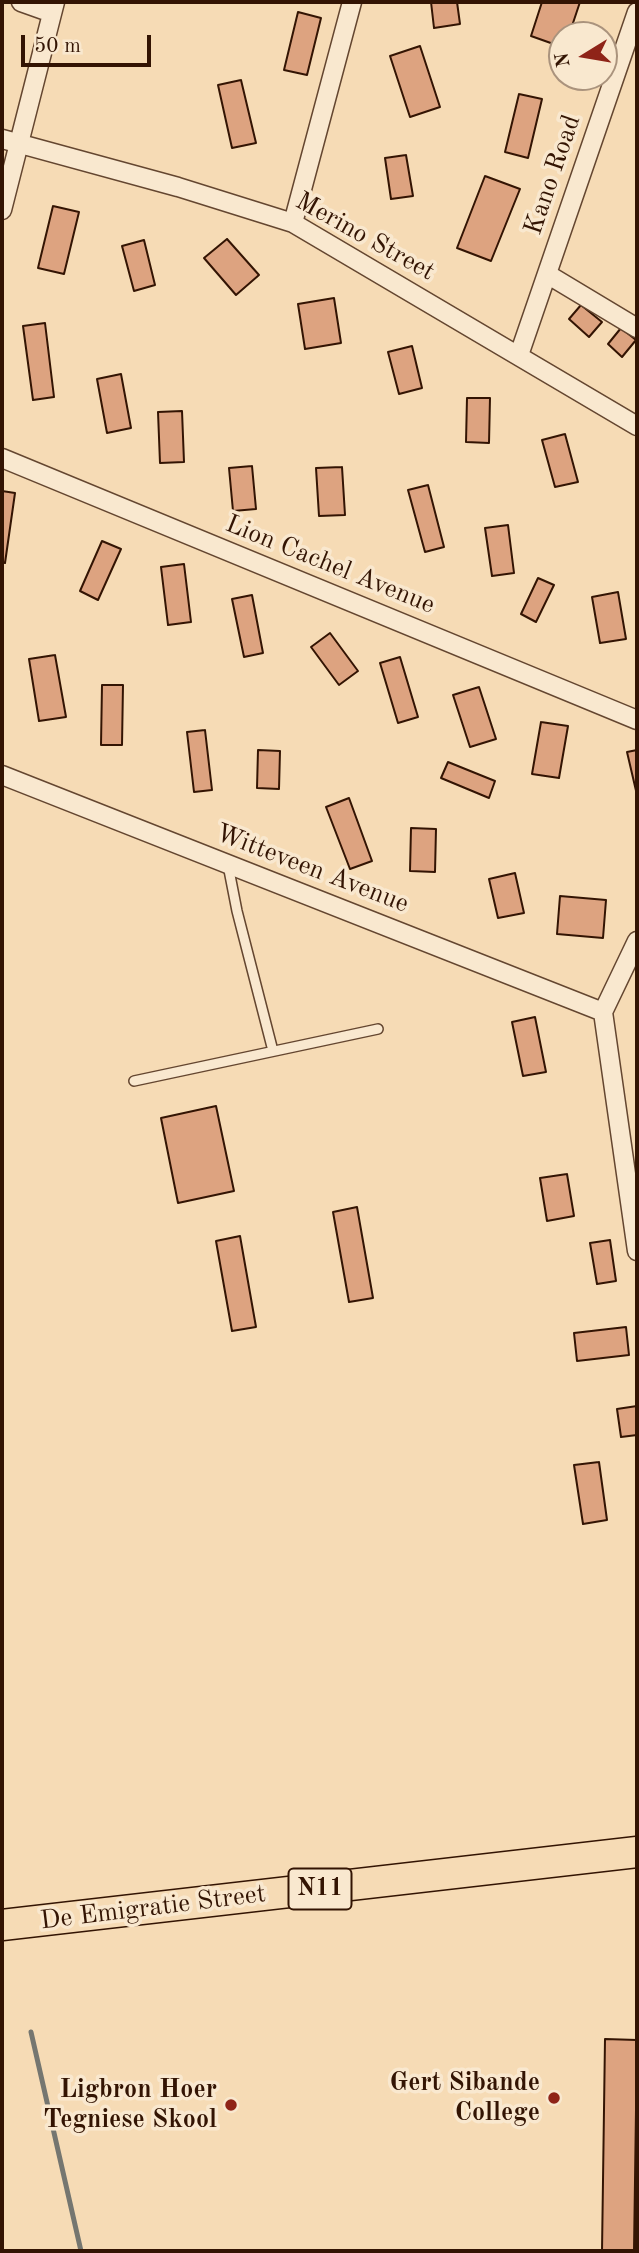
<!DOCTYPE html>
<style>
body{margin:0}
#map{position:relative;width:639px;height:2253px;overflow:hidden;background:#f6dbb5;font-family:"Old Standard TT",serif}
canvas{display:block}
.frame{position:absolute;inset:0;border:4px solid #331403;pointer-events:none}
.north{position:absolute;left:548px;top:21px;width:70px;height:70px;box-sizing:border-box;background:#f9e8cf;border:2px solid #aa937d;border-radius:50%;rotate:259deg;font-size:19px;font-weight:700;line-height:28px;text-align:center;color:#331403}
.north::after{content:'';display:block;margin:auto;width:24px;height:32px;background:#8f2418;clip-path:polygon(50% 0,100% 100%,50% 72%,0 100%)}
.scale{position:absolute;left:21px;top:35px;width:130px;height:32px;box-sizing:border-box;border:4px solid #331403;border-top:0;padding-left:9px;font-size:21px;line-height:24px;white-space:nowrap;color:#331403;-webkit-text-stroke:5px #f9e8cf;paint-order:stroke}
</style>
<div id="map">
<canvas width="639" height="2253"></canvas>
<div class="frame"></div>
<div class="north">N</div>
<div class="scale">50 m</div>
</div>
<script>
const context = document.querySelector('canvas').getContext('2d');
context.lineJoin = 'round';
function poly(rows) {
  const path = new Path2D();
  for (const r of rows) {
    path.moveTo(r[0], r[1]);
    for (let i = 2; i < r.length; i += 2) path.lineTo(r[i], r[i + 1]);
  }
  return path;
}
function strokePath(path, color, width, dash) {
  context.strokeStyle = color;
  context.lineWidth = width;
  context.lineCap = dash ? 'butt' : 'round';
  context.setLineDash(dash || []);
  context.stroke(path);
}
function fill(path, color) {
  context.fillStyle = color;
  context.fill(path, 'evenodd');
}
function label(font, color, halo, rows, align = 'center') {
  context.font = font + ' "Old Standard TT",serif';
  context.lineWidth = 7;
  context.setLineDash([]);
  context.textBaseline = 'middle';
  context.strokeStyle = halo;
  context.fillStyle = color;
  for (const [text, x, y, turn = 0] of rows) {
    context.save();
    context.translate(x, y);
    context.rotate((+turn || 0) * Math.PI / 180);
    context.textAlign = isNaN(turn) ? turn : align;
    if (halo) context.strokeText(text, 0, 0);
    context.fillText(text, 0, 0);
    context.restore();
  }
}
strokePath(poly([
 [31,2032,81,2251]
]), '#757670', 5);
const building = poly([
 [431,2,457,2,460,24,434,28,431,2],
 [542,2,580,2,569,35,562,35,562,47,531,36,542,2],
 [298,12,321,18,307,75,284,70,298,12],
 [420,46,440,107,410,117,390,56,420,46],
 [241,80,256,143,232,148,218,85,241,80],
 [519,94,542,99,528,158,505,152,519,94],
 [406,155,413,196,391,199,385,158,406,155],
 [485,176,520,189,491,261,457,248,485,176],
 [53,206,79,212,64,274,38,268,53,206],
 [227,239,259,275,236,295,204,258,227,239],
 [144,240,155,285,134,291,122,246,144,240],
 [334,298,341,343,305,349,298,304,334,298],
 [581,305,602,322,589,337,569,319,581,305],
 [45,323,54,397,33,400,23,326,45,323],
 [621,328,636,340,622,357,608,344,621,328],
 [412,346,422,388,399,394,388,352,412,346],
 [121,374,131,428,107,433,97,379,121,374],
 [467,398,490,398,489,443,466,442,467,398],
 [182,411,184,462,160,463,158,412,182,411],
 [565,434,578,482,555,487,542,440,565,434],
 [252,466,256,509,233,511,229,468,252,466],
 [342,467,345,515,319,516,316,468,342,467],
 [428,485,444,547,425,552,408,490,428,485],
 [2,491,15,493,5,563,2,562,2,491],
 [508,525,514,573,492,576,485,528,508,525],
 [102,541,121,549,98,600,80,591,102,541],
 [184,564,191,622,168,625,161,567,184,564],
 [538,578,554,585,536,622,521,614,538,578],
 [618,592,626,639,600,643,592,597,618,592],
 [252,595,263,653,244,657,232,599,252,595],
 [330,633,358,671,339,685,311,647,330,633],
 [55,655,66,717,39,721,29,659,55,655],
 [400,657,418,717,398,723,380,663,400,657],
 [102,685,123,685,122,745,101,745,102,685],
 [479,687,496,739,470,747,453,695,479,687],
 [541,722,568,726,559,778,532,774,541,722],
 [205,730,212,790,194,792,187,732,205,730],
 [258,750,280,751,279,789,257,788,258,750],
 [637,750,637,795,627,752,637,750],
 [448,762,495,781,489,798,441,778,448,762],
 [349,798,372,861,350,869,326,807,349,798],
 [411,828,436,829,435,872,410,871,411,828],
 [515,873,524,913,498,918,489,879,515,873],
 [560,896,606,900,603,938,557,934,560,896],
 [535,1017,546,1072,523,1076,512,1022,535,1017],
 [216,1106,234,1191,178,1203,161,1118,216,1106],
 [567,1174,574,1216,547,1221,540,1178,567,1174],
 [357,1207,373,1298,349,1302,333,1212,357,1207],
 [240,1236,256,1327,232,1331,216,1241,240,1236],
 [610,1240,616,1281,597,1284,590,1243,610,1240],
 [626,1327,629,1355,577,1361,574,1333,626,1327],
 [637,1406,637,1435,621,1437,617,1409,637,1406],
 [599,1462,607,1520,583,1524,574,1465,599,1462],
 [605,2039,637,2040,634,2251,602,2251,605,2039]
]);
fill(building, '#dda380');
strokePath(building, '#331403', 2);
const service = poly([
 [228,865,237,911,273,1051],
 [134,1081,378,1029]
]);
const minor = poly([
 [21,2,52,13],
 [2,139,178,187,293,223,637,426],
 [2,210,55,2],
 [293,223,352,2],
 [547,274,637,328],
 [519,355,637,12],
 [2,458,637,720],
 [2,775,603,1012],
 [637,941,603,1012,637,1251]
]);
const trunk = poly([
 [2,1925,637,1852]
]);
strokePath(service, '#644630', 12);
strokePath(minor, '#644630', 21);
strokePath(trunk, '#331403', 33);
strokePath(service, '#f9e8cf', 9);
strokePath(minor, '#f9e8cf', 18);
strokePath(trunk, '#f6dbb5', 30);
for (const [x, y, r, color] of [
 [554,2098,7,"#8f2418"],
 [231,2105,7,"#8f2418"]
]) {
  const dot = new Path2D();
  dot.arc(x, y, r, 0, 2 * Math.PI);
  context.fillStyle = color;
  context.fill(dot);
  strokePath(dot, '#f9e8cf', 2.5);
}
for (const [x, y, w] of [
 [320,1889,63]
]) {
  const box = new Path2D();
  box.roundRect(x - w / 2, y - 20.5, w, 41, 5);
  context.fillStyle = '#f9e8cf';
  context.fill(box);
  strokePath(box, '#331403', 2);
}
label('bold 24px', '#331403', null, [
 ["N11",320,1889]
]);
label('26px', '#331403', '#f9e8cf', [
 ["Kano Road",553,175,-71],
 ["Merino Street",365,237,29],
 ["Lion Cachel Avenue",330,565,22],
 ["Witteveen Avenue",312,869,21],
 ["De Emigratie Street",153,1908,-7]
]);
label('bold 26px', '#331403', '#f9e8cf', [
 ["Gert Sibande",540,2083],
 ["College",540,2113],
 ["Ligbron Hoer",217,2090],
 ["Tegniese Skool",217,2120]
], 'right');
</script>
